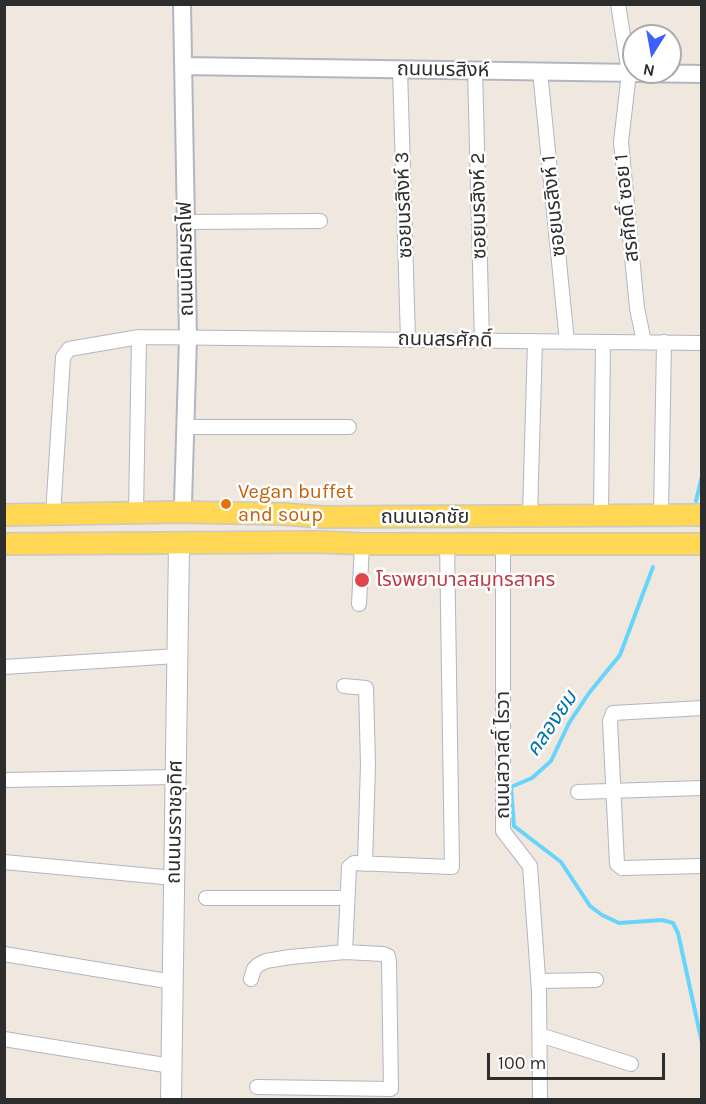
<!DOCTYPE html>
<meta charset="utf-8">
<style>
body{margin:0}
#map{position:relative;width:706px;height:1104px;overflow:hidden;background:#f0e8de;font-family:Karla,sans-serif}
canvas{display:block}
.frame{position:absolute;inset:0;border:6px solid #2d2d2d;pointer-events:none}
.north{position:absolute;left:622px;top:24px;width:60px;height:60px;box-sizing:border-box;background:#fff;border:2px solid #ababab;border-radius:50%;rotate:191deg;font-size:16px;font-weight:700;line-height:24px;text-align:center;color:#2d2d2d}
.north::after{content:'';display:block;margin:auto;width:21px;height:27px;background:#3c60ff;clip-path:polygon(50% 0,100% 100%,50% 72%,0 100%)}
.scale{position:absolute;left:487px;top:1053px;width:178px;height:27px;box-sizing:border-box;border:3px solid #2d2d2d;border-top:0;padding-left:8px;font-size:18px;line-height:21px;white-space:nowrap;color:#2d2d2d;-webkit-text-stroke:4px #fff;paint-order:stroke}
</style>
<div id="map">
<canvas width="706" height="1104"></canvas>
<div class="frame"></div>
<div class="north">N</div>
<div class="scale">100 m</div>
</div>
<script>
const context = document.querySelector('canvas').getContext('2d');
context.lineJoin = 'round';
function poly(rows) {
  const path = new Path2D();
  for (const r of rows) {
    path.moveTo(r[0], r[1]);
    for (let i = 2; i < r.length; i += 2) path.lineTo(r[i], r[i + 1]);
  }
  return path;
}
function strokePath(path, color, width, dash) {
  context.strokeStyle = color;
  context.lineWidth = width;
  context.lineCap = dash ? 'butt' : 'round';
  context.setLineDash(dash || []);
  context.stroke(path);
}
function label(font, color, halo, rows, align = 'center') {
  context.font = font + ' Karla,"Noto Sans Thai",sans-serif';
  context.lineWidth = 5;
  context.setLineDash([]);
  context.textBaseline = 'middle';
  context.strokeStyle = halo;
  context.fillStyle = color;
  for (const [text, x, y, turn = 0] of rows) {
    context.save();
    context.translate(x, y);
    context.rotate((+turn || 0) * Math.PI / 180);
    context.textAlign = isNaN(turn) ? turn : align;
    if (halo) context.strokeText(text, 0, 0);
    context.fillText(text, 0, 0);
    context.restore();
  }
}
strokePath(poly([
 [696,501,702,476],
 [653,567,620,655,589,693,569,723,551,761,532,778,511,787,514,826,561,862,590,906,602,915,619,923,662,920,673,923,678,933,702,1043]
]), '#67d4fc', 4);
const minor = poly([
 [618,4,629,73,621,142,637,308,644,342],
 [400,69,408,340],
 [475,70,482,341],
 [540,71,567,342],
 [185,222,320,221],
 [185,427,349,427],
 [136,513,139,337],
 [53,514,63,357,69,349,139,337,702,343],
 [530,514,535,341],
 [601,514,603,342],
 [661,514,664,342],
 [503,544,503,831,530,866,539,991,540,1100],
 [359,604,362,544],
 [4,667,177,656],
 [344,686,366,688,368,764,365,864],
 [702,708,613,713,610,721,617,864,622,868,702,866],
 [4,780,176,777],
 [578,792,702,788],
 [4,862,174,878],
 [206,898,347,898],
 [345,952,349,867,354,863,452,867,447,543],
 [4,954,173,982],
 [251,979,254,969,258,965,266,961,290,957,345,952,383,954,388,956,389,962,391,1089,257,1087],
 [538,981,596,980],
 [540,1035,631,1064],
 [4,1039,171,1066]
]);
const tertiary = poly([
 [184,66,702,74],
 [179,512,183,503,188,338,182,4]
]);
const secondary = poly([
 [171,1100,179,544]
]);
const primary = poly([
 [4,515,179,512,283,514,322,517,702,515],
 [4,544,321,542,362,544,702,544]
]);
strokePath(minor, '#b2b5c2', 16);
strokePath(tertiary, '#b2b5c2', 20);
strokePath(secondary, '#b2b5c2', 22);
strokePath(primary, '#c8c8c8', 24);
strokePath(minor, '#fff', 14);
strokePath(tertiary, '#fff', 16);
strokePath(secondary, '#fff', 20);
strokePath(primary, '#ffd754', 21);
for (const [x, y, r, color] of [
 [226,504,6,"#e8710a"],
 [362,580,8,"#e0444e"]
]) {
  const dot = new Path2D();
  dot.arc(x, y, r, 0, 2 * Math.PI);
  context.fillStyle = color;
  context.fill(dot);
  strokePath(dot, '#fff', 2);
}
label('20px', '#2d2d2d', '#fff', [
 ["ถนนนรสิงห์",443,70,1],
 ["ซอยนรสิงห์ 3",404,205,-92],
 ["ซอยนรสิงห์ 2",479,206,-91],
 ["ซอยนรสิงห์ 1",554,206,-96],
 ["สรศักดิ์ ซอย 1",627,208,-96],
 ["ถนนนิคมรถไฟ",186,259,-91],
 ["ถนนสรศักดิ์",445,340,1],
 ["ถนนเอกชัย",425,517],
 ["ถนนสวาสดิ์ ไรวา",503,755,-90],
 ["ถนนนรราชอุทิศ",175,822,-89]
]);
label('20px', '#c56008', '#fff', [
 ["Vegan buffet",238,492],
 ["and soup",238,515]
], 'left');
label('20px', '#be3a42', '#fff', [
 ["โรงพยาบาลสมุทรสาคร",376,580]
], 'left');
label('italic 21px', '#0072ae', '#fff', [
 ["คลองยม",552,724,-56]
]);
</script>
